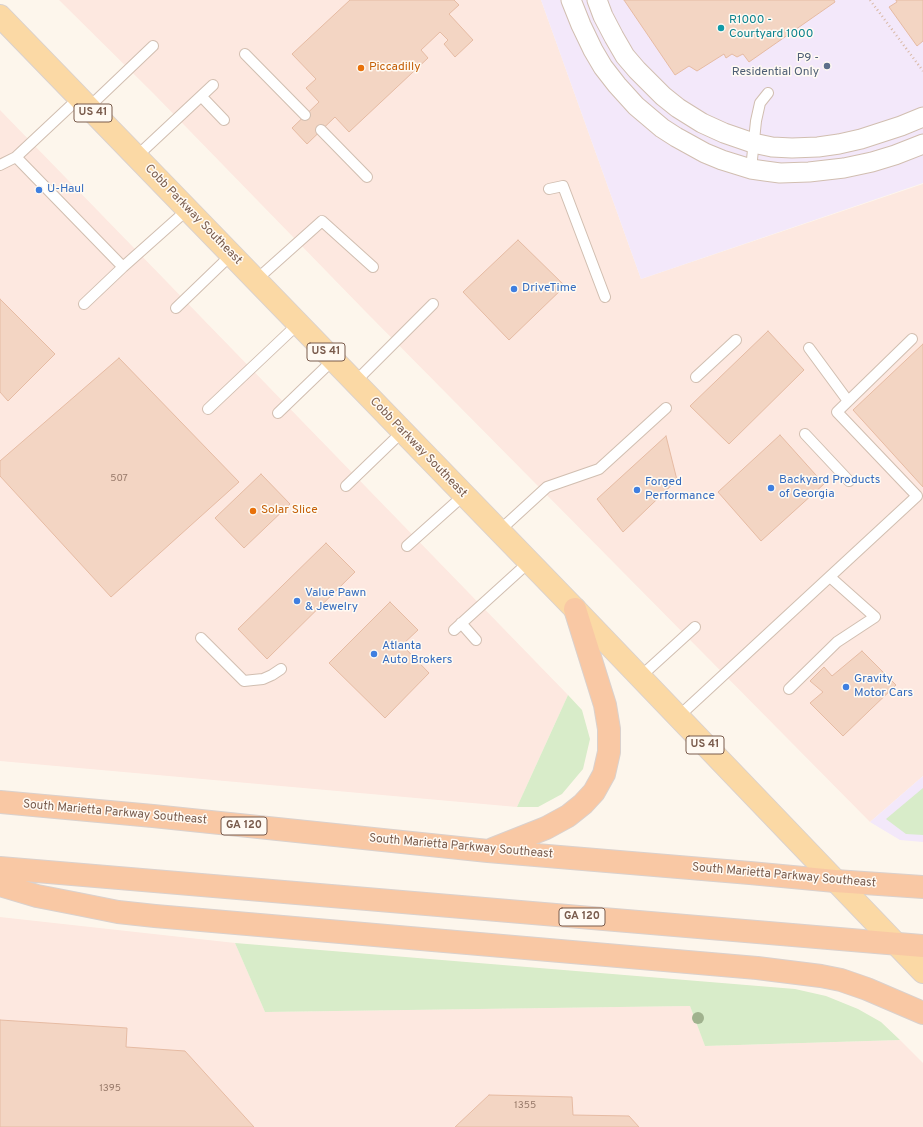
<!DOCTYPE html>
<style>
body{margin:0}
canvas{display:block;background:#fdf6ec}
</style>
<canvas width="923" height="1127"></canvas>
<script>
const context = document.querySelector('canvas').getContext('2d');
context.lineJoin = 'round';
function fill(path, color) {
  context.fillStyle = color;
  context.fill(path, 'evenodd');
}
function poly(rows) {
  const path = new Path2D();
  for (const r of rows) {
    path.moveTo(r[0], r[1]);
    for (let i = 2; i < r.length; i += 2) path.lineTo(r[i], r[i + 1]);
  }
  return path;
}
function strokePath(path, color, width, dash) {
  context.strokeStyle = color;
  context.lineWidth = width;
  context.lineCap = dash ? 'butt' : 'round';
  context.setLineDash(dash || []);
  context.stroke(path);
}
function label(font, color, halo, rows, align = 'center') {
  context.font = font + ' Overpass,sans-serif';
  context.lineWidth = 3;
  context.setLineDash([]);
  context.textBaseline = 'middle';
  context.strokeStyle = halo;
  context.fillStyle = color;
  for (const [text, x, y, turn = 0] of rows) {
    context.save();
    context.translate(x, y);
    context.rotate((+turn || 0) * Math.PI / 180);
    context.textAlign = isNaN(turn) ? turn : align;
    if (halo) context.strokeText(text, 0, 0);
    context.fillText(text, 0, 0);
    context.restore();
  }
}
fill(poly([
 [59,0,541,0,641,279,923,184,923,776,870,822,364,310,153,93],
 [0,110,568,695,517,807,0,761],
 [0,917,235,943,265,1012,690,1006,705,1046,900,1040,923,1063,923,1127,0,1127]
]), '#fde8e0');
fill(poly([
 [541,0,923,0,923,183,641,279],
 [923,776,923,842,900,840,870,822]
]), '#f3e8fa');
fill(poly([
 [568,695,582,710,590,739,583,769,562,794,538,807,517,807],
 [923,788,923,835,906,834,886,819],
 [235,943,795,989,826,996,858,1009,881,1022,900,1040,705,1046,690,1006,265,1012]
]), '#d8ecc9');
const building = poly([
 [350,0,454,0,459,5,449,14,473,40,455,57,444,44,448,40,440,32,421,50,428,58,349,132,335,117,307,144,292,128,319,102,306,88,316,79,292,54,350,0],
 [624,0,834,0,835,2,749,62,743,54,737,57,732,54,726,58,724,54,697,71,689,66,675,75,624,0],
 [896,0,923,0,923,41,917,46,889,7,897,2,896,0],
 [518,240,565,286,509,340,463,292,518,240],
 [0,299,55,354,8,401,0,392,0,299],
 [768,331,804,370,729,444,690,406,768,331],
 [923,344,923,487,853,410,923,344],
 [119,358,239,482,111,597,0,476,0,461,119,358],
 [780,435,824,484,761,541,718,492,780,435],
 [666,436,677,480,623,532,597,499,666,436],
 [261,474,290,504,244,548,215,518,261,474],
 [326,543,355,572,267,659,238,629,326,543],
 [390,602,418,630,402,645,429,673,385,718,329,663,390,602],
 [862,651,896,685,843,736,810,703,823,692,810,681,824,667,832,676,862,651],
 [0,1020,127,1028,126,1047,185,1051,254,1127,0,1127,0,1020],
 [489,1095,572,1097,573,1115,629,1116,639,1127,455,1127,489,1095]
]);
fill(building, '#f3d5c3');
strokePath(building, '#e6bba3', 1);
const service = poly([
 [245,54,305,115],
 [201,96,224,120],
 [88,108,153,46],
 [321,130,367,177],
 [16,157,123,267],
 [136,157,213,85],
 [0,165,16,157,79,98],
 [751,169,756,121,760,103,768,93],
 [549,189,563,186,605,297],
 [256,280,322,221,373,267],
 [84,304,123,267,187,210],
 [176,308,231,255],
 [809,348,848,401],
 [696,377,736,340],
 [355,382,433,304],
 [208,409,298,324],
 [278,413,333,360],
 [805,434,849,481],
 [346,486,402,432],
 [499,531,547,487,599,469,666,408],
 [407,546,464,495],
 [461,623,476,640],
 [454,630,529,562],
 [201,638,244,681,253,680,263,679,272,675,281,669],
 [640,677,695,627],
 [789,689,837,642,875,617,830,577],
 [678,717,917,496,837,412,912,339]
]);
const minor = poly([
 [571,0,581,25,593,50,603,67,617,85,636,106,662,128,676,137,705,153,722,160,751,169,765,171,780,173,809,172,844,168,872,162,895,155,923,144],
 [597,0,603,16,614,37,625,56,637,70,663,96,678,108,702,123,724,133,753,143,772,147,792,148,818,147,839,144,861,139,901,126,923,117]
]);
const primary = poly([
 [0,16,575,609,923,972]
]);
const trunk = poly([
 [0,802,153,816,488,851,750,873,835,881,923,887],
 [493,849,546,828,568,816,583,804,594,792,604,774,609,752,609,729,605,705,575,609],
 [0,868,923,946],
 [0,885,37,896,78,904,118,912,155,916,757,968,821,976,841,980,867,989,923,1013]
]);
strokePath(service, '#d1beb0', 12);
strokePath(minor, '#d1beb0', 21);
strokePath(primary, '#dad1cd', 24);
strokePath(trunk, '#dad1cd', 24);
strokePath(poly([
 [870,0,923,71]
]), '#d9b8a5', 2.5, [1, 3]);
strokePath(service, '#fff', 10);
strokePath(minor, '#fff', 19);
strokePath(primary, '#fbd9a5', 22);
strokePath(trunk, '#f9c8a4', 22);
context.fillStyle = '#a0b28e';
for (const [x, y] of [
 [698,1018]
]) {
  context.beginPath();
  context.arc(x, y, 6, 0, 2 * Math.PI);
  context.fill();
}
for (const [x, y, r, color] of [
 [721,28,4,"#0f9aa8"],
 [827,66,4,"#5c6f8a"],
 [361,68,4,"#e8710a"],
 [39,190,4,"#3f7fe0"],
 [514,289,4,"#3f7fe0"],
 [771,488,4,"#3f7fe0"],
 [637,490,4,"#3f7fe0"],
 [253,511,4,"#e8710a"],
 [297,601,4,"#3f7fe0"],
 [374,654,4,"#3f7fe0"],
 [846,687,4,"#3f7fe0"]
]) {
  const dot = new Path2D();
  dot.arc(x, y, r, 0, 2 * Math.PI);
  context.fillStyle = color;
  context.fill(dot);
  strokePath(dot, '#fffaf3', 1.5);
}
label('10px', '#987a6a', null, [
 ["507",119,479],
 ["1395",110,1089],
 ["1355",525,1106]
]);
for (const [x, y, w] of [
 [93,113,38],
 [326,352,38],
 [705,745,38],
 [244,826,46],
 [582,917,46]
]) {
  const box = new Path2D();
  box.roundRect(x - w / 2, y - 9, w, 18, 3);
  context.fillStyle = '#fffaf3';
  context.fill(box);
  strokePath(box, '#7a5c4d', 1);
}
label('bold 11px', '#7a5c4d', null, [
 ["US 41",93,113],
 ["US 41",326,352],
 ["US 41",705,745],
 ["GA 120",244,826],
 ["GA 120",582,917]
]);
label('12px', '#0d838f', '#fffaf3', [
 ["R1000 -",729,21],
 ["Courtyard 1000",729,35]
], 'left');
label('12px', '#4e5e75', '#fffaf3', [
 ["P9 -",819,59],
 ["Residential Only",819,73]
], 'right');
label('12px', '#c56008', '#fffaf3', [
 ["Piccadilly",369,68],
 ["Solar Slice",261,511]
], 'left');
label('12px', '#366cbe', '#fffaf3', [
 ["U-Haul",47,190],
 ["DriveTime",522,289],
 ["Backyard Products",779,481],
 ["of Georgia",779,495],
 ["Forged",645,483],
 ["Performance",645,497],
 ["Value Pawn",305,594],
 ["& Jewelry",305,608],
 ["Atlanta",382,647],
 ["Auto Brokers",382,661],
 ["Gravity",854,680],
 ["Motor Cars",854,694]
], 'left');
label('12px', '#7a5c4d', '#fffaf3', [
 ["Cobb Parkway Southeast",193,215,46],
 ["Cobb Parkway Southeast",418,448,46],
 ["South Marietta Parkway Southeast",115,813,5],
 ["South Marietta Parkway Southeast",461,847,5],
 ["South Marietta Parkway Southeast",784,876,5]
]);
</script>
